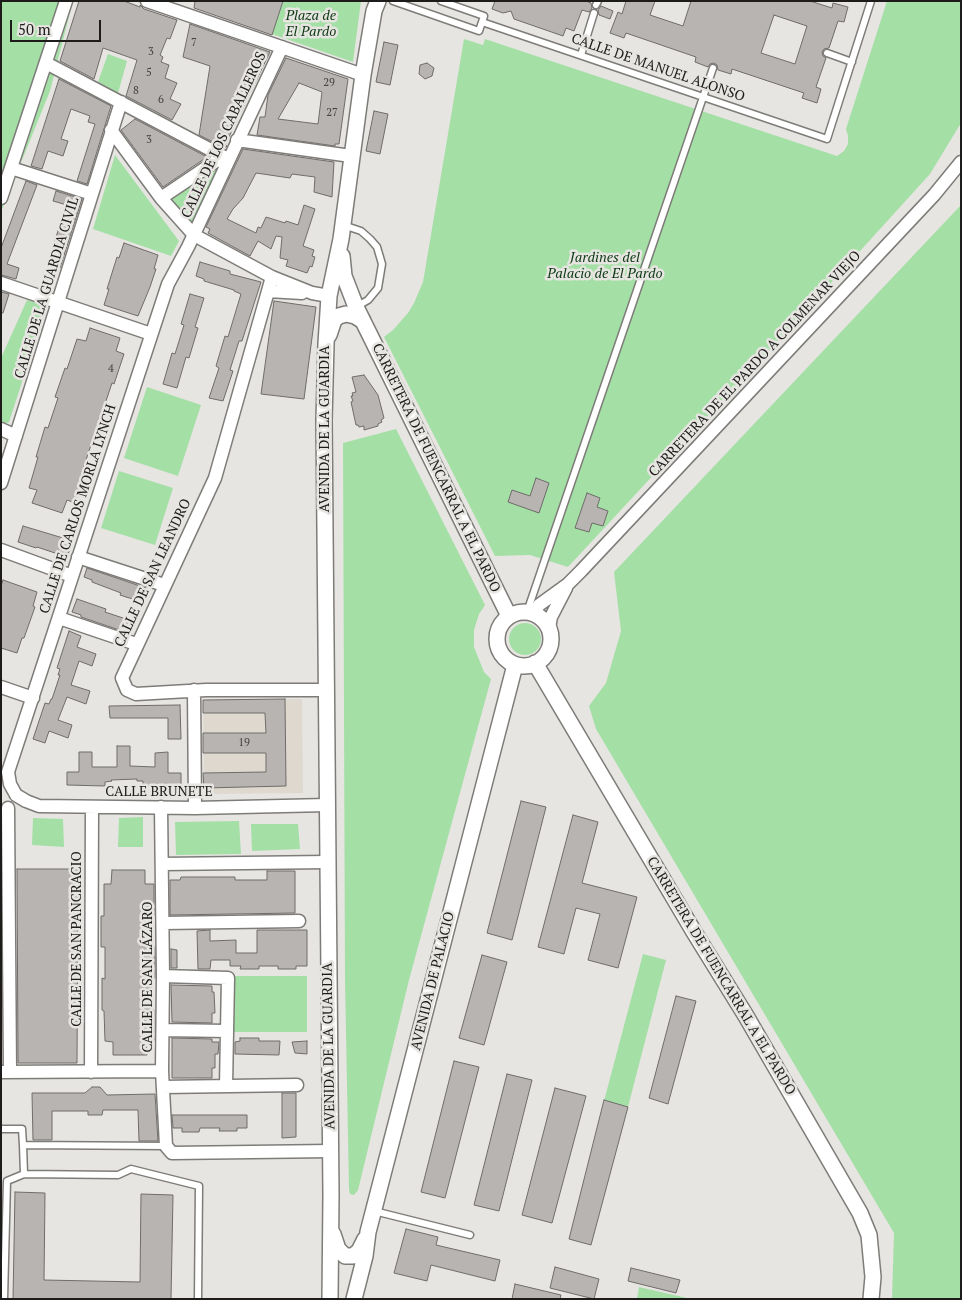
<!DOCTYPE html>
<meta charset="utf-8">
<style>
body{margin:0}
#map{position:relative;width:962px;height:1300px;overflow:hidden;background:#e7e5e1;font-family:"PT Serif",serif}
canvas{display:block}
.frame{position:absolute;inset:0;border:2px solid #1d1c1b;pointer-events:none}
.scale{position:absolute;left:10px;top:20px;width:91px;height:22px;box-sizing:border-box;border:2px solid #1d1c1b;border-top:0;padding-left:6px;font-size:15px;line-height:18px;white-space:nowrap;color:#1d1c1b;-webkit-text-stroke:4px #e7e5e1;paint-order:stroke}
</style>
<div id="map">
<canvas width="962" height="1300"></canvas>
<div class="frame"></div>
<div class="scale">50 m</div>
</div>
<script>
const context = document.querySelector('canvas').getContext('2d');
context.lineJoin = 'round';
function fill(path, color) {
  context.fillStyle = color;
  context.fill(path, 'evenodd');
}
function poly(rows) {
  const path = new Path2D();
  for (const r of rows) {
    if (r.length === 3) {
      path.moveTo(r[0] + r[2], r[1]);
      path.arc(r[0], r[1], r[2], 0, 2 * Math.PI);
      continue;
    }
    path.moveTo(r[0], r[1]);
    for (let i = 2; i < r.length; i += 2) path.lineTo(r[i], r[i + 1]);
  }
  return path;
}
function strokePath(path, color, width, dash) {
  context.strokeStyle = color;
  context.lineWidth = width;
  context.lineCap = dash ? 'butt' : 'round';
  context.setLineDash(dash || []);
  context.stroke(path);
}
function label(font, color, halo, rows, align = 'center') {
  context.font = font + ' "PT Serif",serif';
  context.lineWidth = 5;
  context.setLineDash([]);
  context.textBaseline = 'middle';
  context.strokeStyle = halo;
  context.fillStyle = color;
  for (const [text, x, y, turn = 0] of rows) {
    context.save();
    context.translate(x, y);
    context.rotate((+turn || 0) * Math.PI / 180);
    context.textAlign = isNaN(turn) ? turn : align;
    if (halo) context.strokeText(text, 0, 0);
    context.fillText(text, 0, 0);
    context.restore();
  }
}
fill(poly([
 [302,699,303,793,204,794,203,700]
]), '#ded8ce');
fill(poly([
 [1,1,73,1,50,91,1,212],
 [283,1,361,1,353,62,272,34],
 [887,1,961,1,961,123,930,174,801,316,568,567,530,555,495,556,384,337,393,330,408,313,414,303,423,282,464,39,483,45,485,39,837,156,844,151,848,144,848,136,846,129],
 [108,54,127,61,118,93,98,82],
 [115,155,179,241,171,256,93,229],
 [214,167,218,171,190,225,169,197],
 [961,205,961,1299,892,1299,894,1233,596,729,589,706,606,683,621,631,614,572],
 [27,300,44,305,46,308,9,422,4,424,1,423,1,358],
 [147,387,201,405,178,476,124,458],
 [396,429,485,605,479,614,474,630,474,647,484,672,491,679,409,980,358,1190,354,1195,350,1194,349,1189,345,980,343,443],
 [119,471,173,488,155,545,101,528],
 [525,639,16],
 [143,817,143,847,118,847,119,818],
 [33,818,63,819,64,847,32,845],
 [239,821,241,854,176,855,175,822],
 [251,824,298,824,300,849,252,851],
 [643,954,666,960,628,1107,604,1101],
 [230,976,307,976,307,1032,230,1032],
 [639,1287,687,1298,687,1299,637,1299]
]), '#a4dfa6');
const building = poly([
 [79,1,124,1,140,7,140,5,144,9,177,20,170,39,167,38,160,55,163,57,161,62,169,65,165,78,177,83,170,99,181,104,172,120,126,96,137,60,103,48,94,79,60,61,79,1],
 [195,1,283,1,272,35,194,8,195,1],
 [495,1,586,1,591,3,592,8,589,12,582,10,574,31,566,28,563,36,514,19,511,11,503,13,492,9,495,1],
 [626,1,655,1,650,15,683,26,691,1,810,1,832,8,833,3,848,7,844,22,838,21,829,48,824,49,822,52,823,56,826,58,816,87,821,89,817,103,802,98,804,93,732,69,731,74,718,70,717,65,714,63,710,64,708,67,695,62,696,57,626,33,624,38,610,33,618,12,622,14,626,1],
 [774,15,807,26,795,64,761,53,774,15],
 [601,6,613,11,610,19,599,15,598,10,601,6],
 [190,24,270,52,225,145,227,146,225,148,199,135,210,66,183,57,190,24],
 [384,42,398,45,390,85,376,82,384,42],
 [286,58,348,79,339,144,335,144,335,146,257,135,260,117,265,117,268,95,286,58],
 [299,83,322,92,318,124,278,119,299,83],
 [427,63,434,68,432,76,425,79,419,74,420,65,427,63],
 [59,79,111,106,87,184,77,181,95,124,88,122,90,116,71,109,61,139,68,141,63,156,48,151,42,169,31,166,59,79],
 [374,111,388,114,380,154,366,151,374,111],
 [135,119,207,157,163,187,121,130,135,119],
 [243,149,334,162,332,197,314,192,315,177,292,174,290,178,256,173,243,198,233,209,227,219,256,233,258,227,261,228,266,217,285,223,286,221,298,225,304,205,315,209,303,246,314,250,312,256,315,257,312,267,310,266,307,273,286,266,288,260,280,258,282,237,276,236,271,249,258,241,250,256,208,233,210,229,206,227,243,149],
 [26,181,37,185,7,264,19,268,16,279,1,275,1,248,26,181],
 [56,191,82,199,60,268,47,263,67,205,53,201,56,191],
 [124,243,158,255,154,269,156,269,150,287,138,316,104,305,109,289,107,289,117,257,119,258,124,243],
 [200,262,230,271,230,274,261,282,242,341,239,341,230,370,233,371,223,401,209,398,219,368,216,366,225,336,228,337,241,294,234,291,234,290,204,281,204,279,196,276,200,262],
 [1,292,9,294,3,313,1,313,1,292],
 [190,294,204,298,195,327,198,328,189,358,186,357,177,388,163,384,172,353,175,354,184,325,181,324,190,294],
 [274,301,316,307,304,399,261,394,274,301],
 [90,328,120,338,116,351,124,354,114,384,112,383,102,413,104,414,94,443,92,442,82,472,85,473,75,503,67,500,62,513,32,503,37,490,29,488,38,457,36,457,45,427,48,428,58,398,55,397,65,368,67,369,77,339,86,341,90,328],
 [364,375,378,395,384,418,381,420,382,422,378,424,378,426,364,430,364,426,359,427,358,425,356,425,351,402,353,401,351,396,353,396,352,393,356,392,352,377,364,375],
 [536,478,549,483,539,513,508,502,512,490,530,496,536,478],
 [587,493,600,498,597,507,608,511,603,526,592,523,589,532,575,528,587,493],
 [23,526,73,541,67,557,37,547,36,548,18,542,23,526],
 [87,568,146,588,142,599,134,597,133,599,126,597,120,595,121,593,92,582,92,580,84,577,87,568],
 [3,580,37,592,33,606,35,607,24,638,22,638,17,653,1,648,1,586,3,580],
 [77,599,106,609,105,612,135,622,131,634,81,617,81,615,72,612,77,599],
 [69,631,81,636,77,647,96,654,92,666,79,661,71,685,90,691,86,704,67,697,58,720,72,725,68,738,49,731,45,743,33,739,45,703,49,704,51,699,52,699,60,675,58,675,60,669,57,668,69,631],
 [285,699,286,786,204,788,203,773,266,772,266,753,203,753,203,733,266,733,265,713,203,713,203,700,285,699],
 [180,705,181,739,168,739,168,718,110,718,109,706,180,705],
 [117,746,130,746,130,766,155,767,155,753,168,752,168,773,181,773,181,786,143,786,143,781,137,781,137,779,111,780,112,781,105,782,105,786,67,785,67,772,79,772,79,752,92,752,92,767,117,767,117,746],
 [521,801,546,807,512,940,487,933,521,801],
 [573,815,598,822,582,883,637,897,618,968,588,960,600,914,576,908,564,954,538,947,573,815],
 [17,869,78,869,77,1063,18,1063,17,869],
 [112,870,145,870,145,884,154,884,154,915,151,915,151,947,155,947,155,978,151,978,151,1010,154,1010,154,1041,146,1042,147,1055,113,1055,113,1042,105,1041,104,1011,102,1010,102,978,105,979,105,947,101,947,101,916,104,916,104,884,111,884,112,870],
 [267,871,295,871,295,913,170,915,170,880,180,880,181,877,235,877,235,880,267,880,267,871],
 [210,930,210,941,236,940,236,953,257,953,257,930,307,930,307,966,296,966,296,969,278,969,278,966,259,966,259,969,240,969,241,966,230,966,230,960,211,960,210,969,198,969,197,931,210,930],
 [171,949,177,950,177,968,171,968,171,949],
 [482,955,507,962,484,1045,459,1038,482,955],
 [171,985,212,986,212,992,214,992,215,1013,212,1013,212,1023,172,1022,171,985],
 [676,996,696,1001,668,1104,649,1098,676,996],
 [172,1038,212,1039,212,1042,219,1042,218,1054,215,1054,215,1068,212,1068,212,1078,172,1078,172,1038],
 [240,1038,259,1038,259,1041,280,1041,279,1055,235,1054,235,1042,240,1041,240,1038],
 [307,1041,307,1054,295,1053,292,1042,307,1041],
 [454,1061,479,1067,445,1198,421,1192,454,1061],
 [507,1074,532,1080,499,1211,474,1205,507,1074],
 [92,1087,100,1087,107,1095,155,1094,158,1141,139,1141,138,1110,103,1110,102,1115,88,1115,88,1111,52,1111,52,1140,33,1140,32,1093,85,1093,92,1087],
 [555,1088,586,1096,552,1223,522,1215,555,1088],
 [282,1093,296,1093,296,1137,282,1138,282,1093],
 [604,1100,628,1107,591,1245,569,1239,604,1100],
 [172,1115,247,1115,247,1128,237,1128,237,1131,219,1131,220,1128,200,1128,199,1132,182,1132,182,1128,173,1128,172,1115],
 [15,1192,45,1193,44,1280,140,1282,141,1194,173,1195,171,1299,13,1299,15,1192],
 [406,1229,438,1237,436,1245,500,1260,495,1281,431,1265,427,1281,394,1273,406,1229],
 [555,1267,599,1279,594,1299,550,1288,555,1267],
 [631,1268,680,1280,676,1293,628,1281,631,1268],
 [515,1284,561,1295,560,1299,512,1299,515,1284]
]);
fill(building, '#b8b4b2');
strokePath(building, '#6f6c6a', 1);
const service = poly([
 [393,1,479,31,484,16,441,1],
 [596,5,598,1],
 [482,22,827,139,871,1],
 [827,53,852,62],
 [581,55,594,13],
 [343,225,361,231,370,239,377,247,382,264,378,288,368,300,356,307],
 [527,612,713,68],
 [1,1129,22,1129,23,1145,166,1146],
 [23,1145,24,1174,118,1175,131,1169,199,1186,198,1299],
 [374,1211,470,1235],
 [4,1299,7,1181,24,1174]
]);
const minor = poly([
 [147,1,363,75],
 [46,63,228,159],
 [111,130,161,198,194,235,272,277,312,293,329,296],
 [237,140,351,156],
 [11,168,92,194],
 [1,198,66,1],
 [161,198,216,161,228,159],
 [272,277,215,478,122,678,127,690,136,694,206,690,326,690],
 [1,283,151,334],
 [268,291,302,293],
 [1,429,16,436],
 [1,483,121,102],
 [1,550,72,576],
 [78,557,164,585],
 [533,613,539,605,568,584,581,571,934,195,961,162],
 [59,618,136,644],
 [549,628,551,617,566,588],
 [1,687,33,698],
 [194,690,195,808],
 [16,795,10,784,8,772,168,284,188,247,282,47],
 [16,795,26,801,39,806,195,808,327,805],
 [161,807,163,976,162,1071,166,1146,172,1153,331,1151],
 [8,808,10,1072],
 [162,864,328,862],
 [163,923,299,921],
 [163,976,228,978,226,1086],
 [163,1030,227,1031],
 [1,1072,162,1071],
 [91,1072,92,807],
 [163,1087,297,1085]
]);
const tertiary = poly([
 [342,256,344,276,356,307,509,616],
 [329,335,334,320,339,316,346,314,355,316,363,321],
 [524,639,27],
 [535,663,694,932,746,1016,860,1213,869,1235,873,1277,871,1299],
 [333,1234,338,1249,345,1256,353,1256,359,1251,365,1239],
 [330,1299,331,1195,324,420,326,344,329,296,341,239,363,75,374,11,378,1],
 [354,1299,365,1256,368,1232,515,665]
]);
strokePath(service, '#7e7c79', 9);
strokePath(minor, '#7e7c79', 15);
strokePath(tertiary, '#7e7c79', 18);
strokePath(service, '#fff', 6);
strokePath(minor, '#fff', 12);
strokePath(tertiary, '#fff', 15);
label('11px', '#444241', null, [
 ["7",194,43],
 ["3",151,52],
 ["5",149,73],
 ["29",329,83],
 ["8",136,91],
 ["6",161,100],
 ["27",332,113],
 ["3",149,140],
 ["4",111,369],
 ["19",244,743]
]);
label('italic 14px', '#0c3913', '#e7e5e1', [
 ["Plaza de",311,16],
 ["El Pardo",311,32],
 ["Jardines del",605,258],
 ["Palacio de El Pardo",605,274]
]);
label('14px', '#1d1c1b', '#e7e5e1', [
 ["CALLE DE MANUEL ALONSO",658,68,19],
 ["CALLE DE LOS CABALLEROS",224,135,-65],
 ["CALLE DE LA GUARDIA CIVIL",47,288,-73],
 ["CARRETERA DE EL PARDO A COLMENAR VIEJO",755,364,-47],
 ["AVENIDA DE LA GUARDIA",325,429,-90],
 ["CARRETERA DE FUENCARRAL A EL PARDO",436,468,64],
 ["CALLE DE CARLOS MORLA LYNCH",78,509,-72],
 ["CALLE DE SAN LEANDRO",153,573,-65],
 ["CALLE BRUNETE",159,792],
 ["CALLE DE SAN PANCRACIO",77,939,-90],
 ["CARRETERA DE FUENCARRAL A EL PARDO",721,976,59],
 ["CALLE DE SAN LÁZARO",148,977,-90],
 ["AVENIDA DE PALACIO",433,981,-76],
 ["AVENIDA DE LA GUARDIA",329,1046,-91]
]);
</script>
